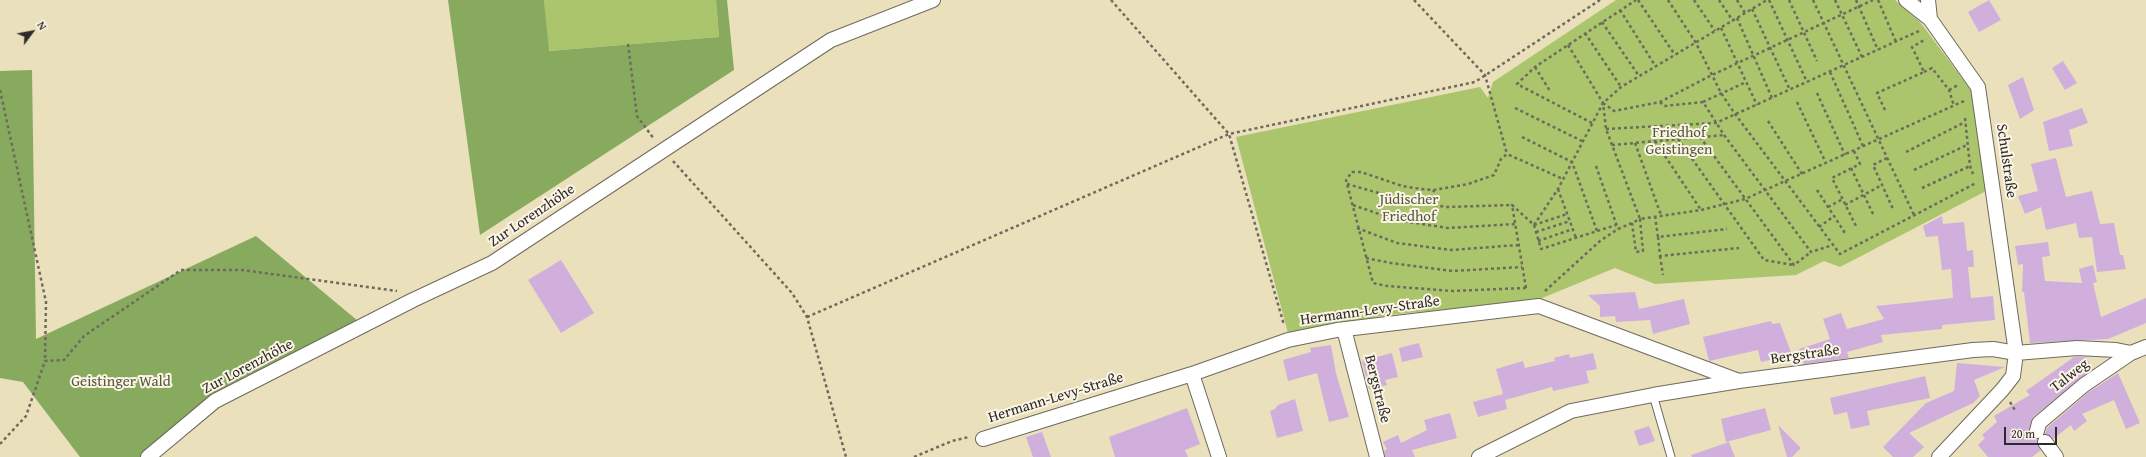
<!DOCTYPE html>
<meta charset="utf-8">
<style>
body{margin:0}
#map{position:relative;width:2146px;height:457px;overflow:hidden;background:#eae0bc;font-family:"Gentium Book Plus",serif}
canvas{display:block}
.north{position:absolute;left:12px;top:12px;width:40px;height:40px;-webkit-text-stroke:3px #fcf5e5;paint-order:stroke;rotate:58deg;font-size:11px;font-weight:700;line-height:16px;text-align:center;color:#2b2b2b}
.north::after{content:'';display:block;margin:auto;width:14px;height:18px;background:#2b2b2b;clip-path:polygon(50% 0,100% 100%,50% 72%,0 100%)}
.scale{position:absolute;left:2004px;top:427px;width:53px;height:18px;box-sizing:border-box;border:2px solid #2b2b2b;border-top:0;padding-left:5px;font-size:12px;line-height:14px;white-space:nowrap;color:#2b2b2b;-webkit-text-stroke:3px #fcf5e5;paint-order:stroke}
</style>
<div id="map">
<canvas width="2146" height="457"></canvas>
<div class="north">N</div>
<div class="scale">20 m</div>
</div>
<script>
const context = document.querySelector('canvas').getContext('2d');
context.lineJoin = 'round';
function fill(path, color) {
  context.fillStyle = color;
  context.fill(path, 'evenodd');
}
function poly(rows) {
  const path = new Path2D();
  for (const r of rows) {
    path.moveTo(r[0], r[1]);
    for (let i = 2; i < r.length; i += 2) path.lineTo(r[i], r[i + 1]);
  }
  return path;
}
function strokePath(path, color, width, dash) {
  context.strokeStyle = color;
  context.lineWidth = width;
  context.lineCap = dash ? 'butt' : 'round';
  context.setLineDash(dash || []);
  context.stroke(path);
}
function label(font, color, halo, rows, align = 'center') {
  context.font = font + ' "Gentium Book Plus",serif';
  context.lineWidth = 4;
  context.setLineDash([]);
  context.textBaseline = 'middle';
  context.strokeStyle = halo;
  context.fillStyle = color;
  for (const [text, x, y, turn = 0] of rows) {
    context.save();
    context.translate(x, y);
    context.rotate((+turn || 0) * Math.PI / 180);
    context.textAlign = isNaN(turn) ? turn : align;
    if (halo) context.strokeText(text, 0, 0);
    context.fillText(text, 0, 0);
    context.restore();
  }
}
fill(poly([
 [544,0,716,0,719,37,548,51],
 [1616,0,1895,0,1920,22,1973,93,1986,191,1840,267,1824,261,1796,275,1655,284,1615,268,1535,301,1388,315,1288,333,1236,137,1480,87,1488,98,1493,82]
]), '#aac56b');
fill(poly([
 [448,0,544,0,549,51,719,37,716,0,727,0,734,70,480,235],
 [32,70,36,339,256,236,364,326,215,401,149,457,80,457,23,382,0,378,0,71]
]), '#87aa5f');
fill(poly([
 [1989,0,2001,20,1979,32,1968,12],
 [2063,61,2077,83,2065,90,2052,68],
 [2023,77,2034,110,2020,119,2008,85],
 [2082,108,2088,123,2069,130,2073,146,2049,151,2043,122],
 [2056,158,2066,197,2092,191,2100,224,2114,223,2120,255,2123,255,2126,269,2097,272,2092,237,2079,238,2076,223,2046,230,2041,207,2025,214,2018,196,2038,191,2031,164],
 [1942,216,1943,224,1964,222,1967,251,1973,250,1974,267,1968,267,1971,298,1993,296,1995,320,1942,325,1942,329,1881,335,1883,342,1847,352,1849,358,1804,364,1799,349,1830,339,1823,319,1841,313,1847,329,1884,319,1876,306,1953,298,1951,269,1942,270,1938,236,1926,237,1923,226],
 [2048,242,2050,256,2042,257,2045,281,2082,283,2079,269,2093,265,2097,282,2093,283,2101,317,2146,298,2146,323,2108,339,2030,343,2024,292,2022,292,2023,264,2018,265,2015,246],
 [561,260,594,313,561,333,528,280],
 [1635,292,1639,309,1684,299,1690,324,1653,334,1650,320,1616,322,1615,316,1600,317,1600,306,1588,295],
 [1771,321,1772,324,1780,323,1792,355,1761,362,1758,350,1709,361,1703,337],
 [1419,343,1423,357,1402,362,1399,348],
 [1331,345,1336,373,1349,417,1329,422,1317,373,1288,381,1283,360,1311,352,1310,348],
 [1392,353,1398,377,1385,380,1387,385,1369,389,1362,361],
 [1593,353,1597,369,1586,371,1589,383,1553,391,1552,387,1505,400,1507,409,1478,417,1473,402,1503,394,1496,369,1523,361,1525,368,1555,361,1554,358,1569,354,1570,358],
 [2074,357,2086,357,2093,369,2033,417,2029,433,2031,437,2037,439,2037,443,2041,450,2032,457,1988,457,1978,445,1985,438,1982,435,1997,422,1994,416,2030,395,2026,391],
 [1957,363,2005,367,1974,380,1980,396,1973,403,1909,433,1924,447,1913,457,1893,457,1883,447,1926,403,1954,391],
 [2118,373,2140,423,2126,429,2114,400,2082,414,2087,421,2074,431,2071,425,2053,439,2045,434,2047,428,2089,392],
 [1925,376,1930,398,1867,411,1870,425,1851,429,1847,412,1834,415,1830,398],
 [1295,399,1303,431,1277,438,1270,411,1275,409,1278,405],
 [1187,408,1200,444,1185,450,1188,457,1115,457,1109,437],
 [1765,408,1771,430,1726,442,1721,419],
 [1450,413,1457,438,1412,450,1415,457,1385,457,1384,451,1387,449,1383,442,1398,435,1401,443,1427,430,1424,420],
 [1778,425,1801,448,1792,457,1787,457],
 [1649,426,1655,441,1639,446,1634,431],
 [1042,432,1051,457,1033,457,1026,437],
 [1729,442,1735,457,1692,457,1691,455]
]), '#d0afdd');
const lane = poly([
 [1653,395,1671,457]
]);
const street = poly([
 [1906,0,1930,19,1978,87,2016,353,2013,376,2002,390,1939,457],
 [1928,0,1930,19],
 [1344,329,1377,457],
 [1192,374,1219,457],
 [2037,431,2039,423,2084,385,2131,353,2146,347],
 [983,439,1192,374,1288,340,1337,330,1539,306,1739,381],
 [2045,442,2056,457],
 [148,457,215,401,413,300,492,263,831,40,933,0],
 [1479,457,1571,411,1653,395,1739,381,1973,350,1993,349,2016,353,2077,348,2116,350,2131,353]
]);
strokePath(lane, '#6e6a5e', 9);
strokePath(street, '#6e6a5e', 16);
strokePath(poly([
 [1111,0,1229,134,1284,325],
 [1414,0,1485,75,1507,154],
 [1638,0,1675,55],
 [1668,0,1696,43,1721,93,1735,114,1840,254,1976,183],
 [1694,0,1715,31],
 [1719,0,1733,21],
 [1737,0,1745,13],
 [1769,0,1807,82],
 [1789,0,1817,61],
 [1813,0,1914,215],
 [1835,0,1862,57],
 [1856,0,1878,50],
 [1878,0,1896,42],
 [1752,9,1790,90],
 [1620,10,1656,67],
 [1737,18,1772,98],
 [1602,22,1639,76],
 [1721,28,1757,105],
 [1585,33,1621,87],
 [628,44,637,116,654,139],
 [1568,45,1603,103,1606,129,1640,219,1701,210,1745,199,1964,101],
 [1535,67,1550,91],
 [1830,72,1863,146],
 [1924,72,1932,68,1949,90,1954,106],
 [0,90,46,302,45,361],
 [1949,90,1958,85],
 [1817,93,1845,155],
 [1660,102,1664,106,1703,102,1724,135,1811,252,1833,245],
 [1703,102,1746,82],
 [1797,102,1826,163],
 [1603,103,1614,111,1660,102,1712,75,1873,0],
 [1515,108,1582,141],
 [1885,110,1877,93,1924,72,1912,47,1926,39],
 [1965,118,1970,166,1973,174],
 [1768,121,1802,174],
 [1592,123,1517,84,1535,67,1636,0],
 [1606,129,1716,123,1919,31],
 [1522,137,1572,162,1597,231],
 [1700,137,1794,265,1811,252],
 [1678,139,1764,260,1794,265],
 [1655,141,1701,210],
 [1635,143,1661,215],
 [1612,145,1724,135],
 [1854,151,1860,164,1832,178,1856,226],
 [1906,152,1965,122],
 [1887,158,1873,165,1893,209],
 [673,161,792,293,807,317,846,457],
 [1596,166,1618,229],
 [1851,168,1874,216],
 [1914,170,1967,145],
 [1347,184,1396,198,1446,207,1512,205],
 [1922,188,1970,166],
 [1558,189,1576,238],
 [1817,190,1845,233],
 [1431,204,1434,190],
 [1353,205,1396,220,1448,228,1515,224],
 [1845,205,1882,185],
 [1828,207,1843,199],
 [1655,216,1658,237,1727,229],
 [1534,225,1558,189,1603,103,1621,87,1767,0],
 [1534,225,1567,214],
 [1819,227,1834,216],
 [1357,228,1397,243,1451,250,1518,245],
 [1536,232,1570,221],
 [1658,237,1660,256,1739,248],
 [1538,241,1573,229],
 [1660,256,1663,275],
 [1366,258,1391,263,1452,271,1522,267],
 [1526,288,1453,291,1387,286,1373,283,1346,180,1352,172,1361,172,1402,186,1421,189,1434,190,1468,184,1494,175,1501,159,1507,154,1563,179],
 [1526,288,1512,205,1534,225,1541,249,1616,225],
 [1545,291,1600,241,1618,229,1632,223,1640,219,1643,251,1636,252,1632,223],
 [807,317,1229,134,1475,82,1600,0],
 [2010,402,2016,412],
 [0,444,26,416,45,361,64,360,84,336,181,270,242,270,397,291],
 [914,457,952,441,969,437]
]), '#6e6a5e', 2.5, [3, 3]);
strokePath(lane, '#fff', 7);
strokePath(street, '#fff', 14);
label('15px', '#51593e', '#fcf5e5', [
 ["Friedhof",1679,133],
 ["Geistingen",1679,150],
 ["Jüdischer",1409,200],
 ["Friedhof",1409,217],
 ["Geistinger Wald",121,382]
]);
label('15px', '#2b2b2b', '#fcf5e5', [
 ["Schulstraße",2006,161,82],
 ["Zur Lorenzhöhe",532,216,-34],
 ["Hermann-Levy-Straße",1370,311,-8],
 ["Bergstraße",1805,355,-8],
 ["Zur Lorenzhöhe",248,367,-28],
 ["Talweg",2070,376,-38],
 ["Bergstraße",1377,389,76],
 ["Hermann-Levy-Straße",1056,398,-17]
]);
</script>
